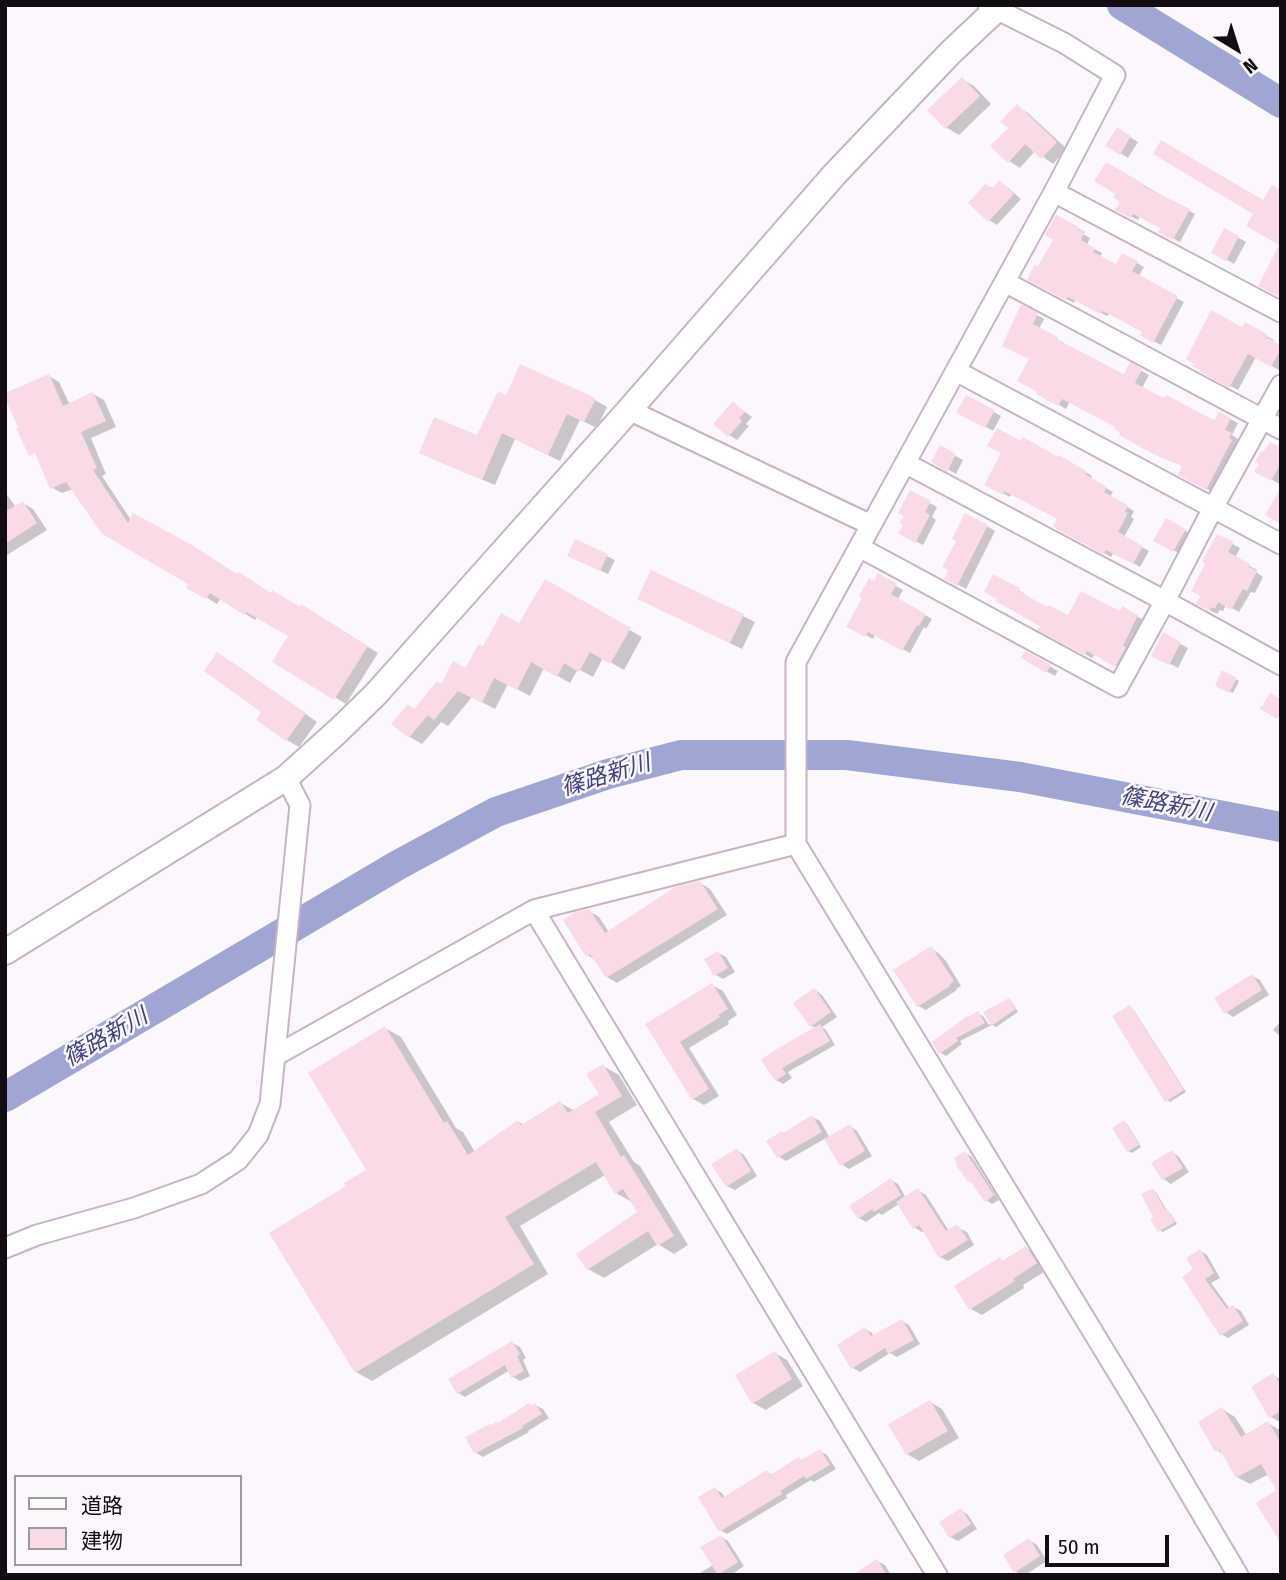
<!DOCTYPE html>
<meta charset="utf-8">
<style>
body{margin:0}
#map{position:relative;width:1286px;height:1580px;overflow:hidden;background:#fcf7fc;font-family:"Fira Sans Condensed","Noto Sans JP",sans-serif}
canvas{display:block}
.frame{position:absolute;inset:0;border:7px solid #130c13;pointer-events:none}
.legend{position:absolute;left:14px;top:1475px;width:228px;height:91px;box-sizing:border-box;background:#fcf7fc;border:2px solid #9f999f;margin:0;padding:9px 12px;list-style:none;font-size:21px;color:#130c13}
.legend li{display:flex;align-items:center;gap:14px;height:35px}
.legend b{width:35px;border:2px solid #9f999f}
.north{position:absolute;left:1202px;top:14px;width:70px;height:70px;-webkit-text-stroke:5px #fcf7fc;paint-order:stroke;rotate:142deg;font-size:19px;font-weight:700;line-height:28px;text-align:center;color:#130c13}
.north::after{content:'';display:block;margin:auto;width:24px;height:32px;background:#130c13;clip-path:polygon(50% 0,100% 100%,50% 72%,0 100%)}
.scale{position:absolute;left:1045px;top:1535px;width:124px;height:32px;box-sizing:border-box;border:4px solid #130c13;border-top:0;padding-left:9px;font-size:21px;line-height:24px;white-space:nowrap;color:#130c13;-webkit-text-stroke:5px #fcf7fc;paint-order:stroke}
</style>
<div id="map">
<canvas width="1286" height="1580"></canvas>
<div class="frame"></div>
<ul class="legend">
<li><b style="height:9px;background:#fff"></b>道路</li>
<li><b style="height:19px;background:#fbdae7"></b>建物</li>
</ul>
<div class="north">N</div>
<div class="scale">50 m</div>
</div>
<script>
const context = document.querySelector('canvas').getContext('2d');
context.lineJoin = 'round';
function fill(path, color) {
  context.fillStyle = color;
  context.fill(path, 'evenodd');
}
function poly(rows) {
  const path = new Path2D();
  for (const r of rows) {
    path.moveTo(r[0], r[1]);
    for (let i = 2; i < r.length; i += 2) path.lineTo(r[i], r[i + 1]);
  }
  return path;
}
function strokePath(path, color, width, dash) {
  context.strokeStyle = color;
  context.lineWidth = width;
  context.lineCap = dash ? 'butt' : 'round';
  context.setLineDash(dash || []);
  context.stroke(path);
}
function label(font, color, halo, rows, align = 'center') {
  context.font = font + ' "Fira Sans Condensed","Noto Sans JP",sans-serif';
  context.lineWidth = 5;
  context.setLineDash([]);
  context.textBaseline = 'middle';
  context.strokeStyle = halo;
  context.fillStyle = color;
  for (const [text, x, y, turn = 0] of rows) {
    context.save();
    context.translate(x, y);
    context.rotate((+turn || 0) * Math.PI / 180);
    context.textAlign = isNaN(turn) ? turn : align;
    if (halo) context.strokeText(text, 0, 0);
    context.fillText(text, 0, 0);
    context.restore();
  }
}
fill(poly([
 [962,79,974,86,991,104,959,135,947,128,929,110],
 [1017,107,1028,113,1067,149,1053,164,1035,151,1020,168,1009,161,1010,128],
 [1117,129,1138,142,1128,158,1107,145],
 [1106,164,1195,214,1180,242,1160,231,1162,227,1140,216,1138,220,1118,209,1123,201,1118,193],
 [1000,182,1007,187,1021,199,997,225,989,220,986,185,994,189],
 [1056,217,1085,232,1083,234,1090,238,1087,245,1102,253,1100,257,1116,267,1123,255,1144,267,1138,277,1184,302,1161,345,1142,335,1144,331,1109,314,1107,316,1076,299,1074,303,1029,279,1039,268,1055,239],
 [1225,230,1246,242,1234,264,1213,252],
 [1022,307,1044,319,1039,329,1064,343,1063,345,1125,376,1131,365,1149,375,1142,388,1215,422,1230,419,1238,423,1232,435,1238,439,1236,444,1239,446,1214,493,1180,474,1184,467,1123,432,1117,427,1070,401,1066,409,1038,393],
 [1245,325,1274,340,1272,342,1281,347,1281,367,1279,370,1256,357,1238,390,1201,371,1243,329],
 [49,376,59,382,70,405,93,394,104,400,116,427,91,438,106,474,102,476,131,520,271,594,300,609,302,607,378,653,346,704,275,661,290,636,258,616,255,620,221,598,217,604,189,587,191,584,73,489,62,493,51,487,35,449],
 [507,397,595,400,607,407,597,428,580,420,560,461,515,439,495,485,433,459,421,452,478,438],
 [967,397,1001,416,993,431,959,412],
 [734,404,752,417,746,424,749,426,737,440,729,435],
 [941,448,963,460,956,474,933,461],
 [1281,449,1281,485,1257,471],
 [1060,457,1092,476,1091,479,1113,492,1110,497,1134,511,1131,517,1134,519,1124,537,1149,551,1140,567,1114,552,1111,557,1055,526,1059,518,1012,493,1010,497,987,485,1059,459],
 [5,492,16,507,23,503,33,509,47,530,7,555,5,554],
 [911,493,937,507,932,517,936,520,923,545,900,533,905,524],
 [1166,520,1193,535,1182,555,1155,540],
 [987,526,995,531,966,589,946,578,958,541],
 [1218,536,1240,548,1235,558,1257,570,1256,572,1263,577,1255,593,1251,592,1239,612,1226,605,1223,611,1220,610,1217,614,1199,604,1207,563],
 [576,541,615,560,608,574,577,560],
 [879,576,903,590,898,599,932,619,926,629,924,627,910,653,875,634,873,639,849,626],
 [994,577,1025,594,1024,596,1068,617,1120,613,1123,609,1144,620,1123,669,1095,654,1092,658,1040,629,1042,625],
 [545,581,642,637,624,670,603,658,593,677,578,669,570,683,544,668,530,696,508,684,495,709,472,697,448,726,441,722,422,744,410,737,409,706,416,710,442,686,466,670,484,648,520,625],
 [652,605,743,616,755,622,742,649],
 [1164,635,1188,648,1178,668,1154,655],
 [1026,653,1058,671,1055,676,1023,658],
 [230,661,317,722,299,747,287,740],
 [1223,673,1239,681,1233,693,1217,685],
 [700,883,710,889,727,915,617,983,607,977,597,961,587,955,589,911,599,917,609,932],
 [931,948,938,953,946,961,961,986,956,989,957,990,926,1010,918,1006],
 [718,953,726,957,735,972,723,979,716,975],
 [1252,976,1260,980,1269,995,1233,1017,1225,1012],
 [712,985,723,991,737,1015,728,1021,729,1024,689,1048,719,1096,704,1105,693,1099,647,1024],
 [815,990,822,995,837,1017,822,1027,826,1030,835,1045,788,1072,792,1078,783,1084,776,1080,764,1060,816,1028,811,1026],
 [1009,1000,1012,1002,1018,1012,996,1027,992,1025,960,1041,962,1044,946,1056,941,1053,934,1042,978,1013,983,1016,989,1025],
 [1130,1007,1133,1009,1186,1092,1170,1102,1167,1100],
 [1281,1021,1281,1037,1273,1030],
 [385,1028,401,1037,456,1128,463,1132,475,1152,519,1122,524,1125,560,1103,575,1111,601,1095,603,1066,619,1075,637,1105,609,1122,634,1162,640,1166,688,1245,674,1254,658,1244,604,1278,588,1269,640,1213,632,1202,616,1193,605,1175,520,1226,548,1274,372,1381,356,1372,348,1187,368,1170],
 [812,1117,820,1121,830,1138,850,1126,857,1131,872,1156,849,1169,841,1164,826,1138,786,1161,778,1156,784,1134],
 [1124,1122,1127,1124,1141,1147,1132,1153,1128,1151],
 [737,1150,744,1155,757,1176,735,1190,727,1186],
 [1172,1152,1179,1157,1189,1172,1171,1184,1164,1179,1154,1163],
 [965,1153,972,1157,999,1200,992,1204,986,1200,975,1184,969,1181],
 [891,1180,898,1184,906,1198,918,1190,926,1195,949,1231,958,1228,967,1232,974,1245,948,1261,940,1257,924,1231,922,1232,914,1227,899,1204,882,1215,879,1213,866,1222,859,1218],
 [1153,1190,1156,1192,1167,1211,1170,1213,1177,1224,1163,1232,1159,1230,1156,1217],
 [1026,1248,1037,1255,1047,1270,1023,1285,1024,1288,982,1315,971,1309,1000,1259,1004,1262],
 [1200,1251,1207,1255,1220,1278,1211,1283,1230,1309,1233,1307,1241,1311,1249,1325,1228,1338,1221,1334,1195,1270],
 [902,1321,909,1325,920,1344,897,1357,890,1353,860,1372,853,1368,865,1329,872,1333,874,1336],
 [512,1343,520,1347,526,1358,523,1360,530,1376,520,1381,513,1377,510,1370,465,1397,458,1393],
 [775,1353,787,1360,803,1386,766,1410,753,1403],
 [1273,1375,1281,1380,1281,1420,1278,1421,1271,1417],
 [930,1402,942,1409,959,1438,919,1461,907,1454],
 [535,1405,543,1409,549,1418,528,1431,529,1432,483,1457,475,1452],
 [1222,1409,1235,1417,1247,1436,1268,1423,1281,1431,1281,1540,1279,1491,1269,1474,1250,1484,1237,1477,1225,1455,1216,1450],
 [820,1451,827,1455,836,1469,814,1482,811,1480,786,1495,787,1498,727,1534,720,1530,715,1489,722,1493,725,1498,767,1472,772,1475,799,1459,803,1461],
 [961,1510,968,1515,977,1529,958,1541,950,1537],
 [721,1537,728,1541,744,1566,731,1575,697,1575,713,1565],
 [1029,1540,1037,1545,1047,1561,1025,1575,1021,1575,1015,1571],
 [877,1561,885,1565,891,1575,857,1575]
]), '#0003');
strokePath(poly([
 [1122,5,1281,103],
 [5,1097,398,865,496,812,608,774,681,755,847,755,1020,777,1281,827]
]), '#9fa6d4', 30);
fill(poly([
 [962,77,980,96,945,129,927,110],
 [1017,104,1057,142,1041,159,1025,144,1008,163,990,146,1008,128,1000,122],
 [1117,127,1131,136,1120,155,1105,146],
 [1161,140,1263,200,1272,185,1281,190,1281,291,1278,296,1258,286,1279,245,1246,226,1253,214,1153,154],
 [1106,162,1144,184,1143,186,1190,209,1173,240,1158,232,1160,228,1133,214,1130,218,1115,210,1120,202,1113,197,1115,194,1094,181],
 [999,180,1014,194,988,222,968,203,986,183,992,189],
 [1056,215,1079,227,1077,229,1084,232,1081,240,1095,248,1093,252,1116,264,1122,253,1138,261,1132,271,1178,296,1153,343,1140,335,1142,332,1107,313,1101,311,1100,314,1068,297,1066,300,1027,280,1035,264,1038,266,1053,240,1045,235],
 [1224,228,1239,236,1226,261,1211,253],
 [1021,304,1038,313,1033,324,1058,337,1056,339,1124,374,1130,362,1142,369,1135,383,1164,398,1166,395,1214,420,1219,412,1231,418,1225,430,1232,433,1229,438,1232,440,1206,490,1178,475,1182,466,1155,455,1119,435,1120,432,1114,429,1115,427,1062,399,1058,406,1036,394,1037,392,1017,381,1029,359,1002,346],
 [1211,310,1242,327,1245,322,1267,334,1266,337,1281,345,1281,349,1271,367,1248,354,1229,388,1199,371,1200,370,1192,366,1194,364,1186,359],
 [520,364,596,398,584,422,567,414,548,455,502,433,482,480,419,453,434,417,477,435,498,391,506,395],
 [49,374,63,406,93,392,106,421,81,432,97,468,93,470,128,523,133,513,192,545,237,574,239,572,271,593,272,590,300,607,301,604,368,646,334,700,272,662,288,636,246,612,244,615,210,593,206,599,186,588,188,584,102,534,66,482,50,489,35,453,29,456,16,428,18,427,5,398,5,393],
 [966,395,995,410,985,428,956,413],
 [733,401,745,412,739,418,742,421,728,437,713,424],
 [997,428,1021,441,1023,437,1058,457,1059,455,1086,471,1085,474,1107,487,1104,492,1128,505,1125,512,1128,513,1118,532,1143,546,1133,564,1106,550,1103,554,1075,539,1053,527,1057,519,1004,491,1003,495,984,485,1001,453,987,446],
 [1270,442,1281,447,1281,463,1271,481,1254,472,1259,464,1255,462,1261,451,1264,452],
 [940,445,956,454,947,472,931,462],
 [1281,487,1281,524,1265,515],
 [910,490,931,501,925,512,930,515,915,543,898,533,903,525,899,523,904,516,898,513],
 [23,501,37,523,5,544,5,512],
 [965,513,988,525,957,586,944,579,948,570,942,567,956,541,952,539],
 [1166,518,1186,529,1173,552,1153,541],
 [1217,534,1234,542,1228,552,1250,564,1249,567,1257,571,1247,591,1243,589,1231,610,1218,602,1215,609,1212,607,1209,611,1196,604,1200,596,1191,591,1205,564,1202,562],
 [575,539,608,554,600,571,567,556],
 [651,570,744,614,730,643,637,599],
 [878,573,897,584,891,594,926,614,919,626,917,625,902,651,868,632,865,637,846,627,862,598,859,596,869,578,874,581],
 [993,574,1020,588,1018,591,1048,607,1049,605,1068,615,1081,591,1120,611,1122,606,1138,615,1123,646,1126,647,1115,667,1087,651,1085,655,1037,630,1040,626,995,601,997,599,984,592],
 [545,579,631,628,610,664,590,652,579,672,564,663,557,677,531,662,517,690,494,678,482,703,458,691,434,720,428,715,409,738,391,724,408,704,414,709,437,681,441,684,453,661,466,668,478,644,483,646,501,613,519,623],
 [1163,632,1181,642,1169,665,1151,656],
 [1025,651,1051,665,1046,673,1021,658],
 [217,652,306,713,286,741,256,720,261,712,204,671],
 [1222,670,1237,678,1229,693,1215,686],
 [1270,693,1281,699,1281,712,1277,719,1260,709],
 [700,881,718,909,606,978,590,954,586,957,563,920,575,912,589,909,605,933,675,887],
 [931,946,954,981,950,984,950,986,917,1007,893,970],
 [718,951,728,968,714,976,704,959],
 [1252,974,1262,990,1224,1014,1214,998],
 [712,983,728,1009,718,1015,720,1017,680,1042,709,1089,692,1100,645,1024],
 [814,988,831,1012,810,1027,793,1003],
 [1009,998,1016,1009,991,1026,983,1012],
 [1130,1005,1184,1090,1165,1102,1112,1016],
 [978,1011,985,1023,956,1038,958,1041,939,1054,932,1042,967,1016,968,1017],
 [820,1024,830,1041,782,1068,786,1074,775,1081,761,1060,775,1050],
 [385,1026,444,1123,447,1121,468,1155,518,1120,521,1125,560,1101,568,1113,599,1094,586,1074,603,1064,622,1096,595,1112,621,1157,624,1155,674,1236,657,1246,648,1231,587,1270,576,1254,637,1212,623,1189,615,1194,596,1162,505,1217,534,1264,355,1373,269,1233,346,1186,344,1183,366,1170,308,1073],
 [812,1115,822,1132,777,1158,766,1141,782,1131,783,1133],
 [1124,1120,1139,1145,1127,1152,1112,1128],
 [850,1124,865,1151,840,1166,824,1139],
 [737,1148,751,1171,726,1187,711,1164],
 [1172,1150,1183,1168,1162,1180,1151,1163],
 [965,1151,994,1195,985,1202,970,1181,968,1182,956,1165,957,1164,954,1158],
 [891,1178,901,1195,874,1212,872,1209,858,1219,849,1206],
 [918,1188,946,1231,957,1224,968,1240,939,1258,919,1225,913,1229,896,1202],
 [1153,1188,1165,1210,1167,1209,1175,1222,1158,1232,1150,1219,1153,1217,1141,1194],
 [1026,1246,1037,1263,1013,1279,1015,1281,969,1310,954,1286,1000,1257,1002,1261],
 [1200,1249,1214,1273,1205,1279,1227,1309,1233,1305,1243,1321,1220,1336,1182,1277,1193,1269,1186,1258],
 [902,1319,914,1340,888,1354,885,1348,851,1369,837,1345,865,1327,871,1336],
 [512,1341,520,1354,517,1356,524,1371,511,1378,505,1365,457,1394,448,1379],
 [775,1351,792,1379,752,1404,735,1375],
 [1273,1373,1281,1385,1281,1411,1269,1418,1251,1387],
 [930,1400,948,1431,906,1455,888,1424],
 [529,1403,531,1406,535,1403,542,1414,522,1426,523,1428,474,1454,465,1437,490,1424,491,1425,497,1421,498,1423],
 [1222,1407,1241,1437,1268,1421,1281,1443,1281,1544,1256,1503,1276,1490,1261,1464,1236,1478,1220,1450,1215,1452,1198,1422],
 [820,1449,830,1465,806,1479,804,1476,780,1491,782,1494,719,1532,698,1497,715,1487,722,1498,767,1470,770,1475,799,1457,801,1460],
 [961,1508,971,1524,949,1538,939,1522],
 [721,1535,738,1562,718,1575,700,1547],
 [1029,1538,1040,1556,1014,1573,1003,1555],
 [877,1559,887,1575,852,1575]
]), '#fbdae7');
const minor = poly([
 [988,5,1064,43,1115,75,1054,192,796,662,796,844,1135,1401,1238,1575],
 [1054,192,1281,312],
 [1005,282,1281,429],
 [956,371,1281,544],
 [629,410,871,525],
 [905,463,1165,601,1281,665],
 [859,547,1118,687,1165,601,1213,508,1281,385],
 [534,910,937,1575],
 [275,1056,534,910,796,844],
 [5,1248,37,1235,134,1208,201,1184,238,1160,258,1135,270,1104,300,805,286,778]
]);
const tertiary = poly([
 [5,952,286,778,338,731,376,694,629,410,834,175,950,53,1001,5]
]);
strokePath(minor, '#c9b2c8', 23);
strokePath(tertiary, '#c9b2c8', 28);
strokePath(minor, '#fff', 19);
strokePath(tertiary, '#fff', 24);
label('italic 23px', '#40447e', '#fcf7fc', [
 ["篠路新川",606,776,-17],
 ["篠路新川",1166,805,11],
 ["篠路新川",106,1038,-30]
]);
</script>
